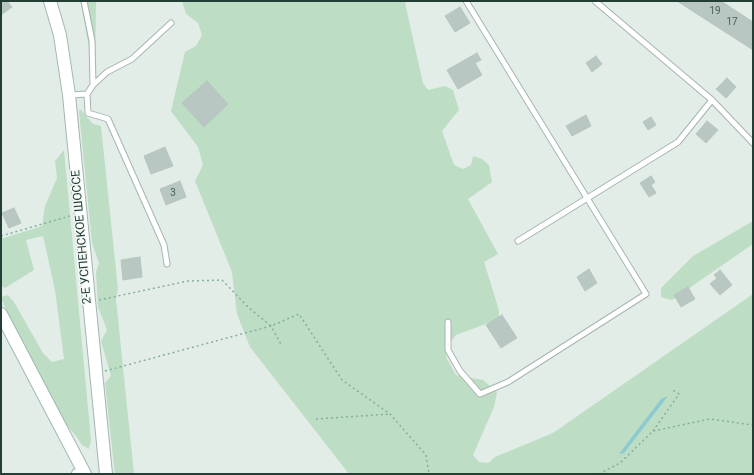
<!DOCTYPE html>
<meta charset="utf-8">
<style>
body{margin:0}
#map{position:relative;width:754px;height:475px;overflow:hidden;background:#e3ede8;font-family:Roboto,sans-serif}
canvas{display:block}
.frame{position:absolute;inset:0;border:2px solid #233e35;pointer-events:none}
</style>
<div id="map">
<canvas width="754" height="475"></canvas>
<div class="frame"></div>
</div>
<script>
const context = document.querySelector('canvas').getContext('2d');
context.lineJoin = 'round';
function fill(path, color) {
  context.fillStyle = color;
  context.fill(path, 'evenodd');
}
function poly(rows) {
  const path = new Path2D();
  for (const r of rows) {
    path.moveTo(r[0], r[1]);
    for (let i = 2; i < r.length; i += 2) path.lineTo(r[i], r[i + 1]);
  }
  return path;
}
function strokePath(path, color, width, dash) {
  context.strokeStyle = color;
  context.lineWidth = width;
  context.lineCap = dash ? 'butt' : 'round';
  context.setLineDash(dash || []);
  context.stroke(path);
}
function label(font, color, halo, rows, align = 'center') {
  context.font = font + ' Roboto,sans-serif';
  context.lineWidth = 3;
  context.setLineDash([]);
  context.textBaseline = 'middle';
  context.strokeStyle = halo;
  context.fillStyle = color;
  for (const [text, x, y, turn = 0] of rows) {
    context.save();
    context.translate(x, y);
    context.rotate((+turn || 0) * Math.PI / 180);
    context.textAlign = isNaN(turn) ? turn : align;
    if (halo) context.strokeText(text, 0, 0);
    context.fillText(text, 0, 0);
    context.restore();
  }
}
fill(poly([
 [79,1,96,1,95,81,81,4],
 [182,1,408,1,405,3,423,83,428,90,445,86,453,90,459,110,442,131,454,165,463,169,471,165,473,156,482,159,489,165,492,182,468,199,498,254,484,262,499,310,499,319,456,335,445,348,447,359,456,375,483,380,497,392,494,407,473,455,479,462,488,463,495,457,553,433,753,294,753,474,349,474,250,347,237,314,232,272,195,181,203,165,198,147,171,111,185,52,196,46,202,35,198,23,186,14],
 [80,109,93,124,101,126,118,289,116,299,134,474,115,474,114,466,105,383,111,376,101,341,107,330,98,307,96,272,99,263,92,243,79,112],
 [64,150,91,440,89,449,82,445,76,436,63,421,9,318,1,297,8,295,14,302,43,353,52,362,64,359,55,290,43,236,26,240,34,270,5,288,1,285,1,239,42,226,45,206,57,178,55,161],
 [753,221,753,244,672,300,661,297,661,288,693,256]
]), '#bdddc4');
fill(poly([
 [668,396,624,453,619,454,661,399]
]), '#8dc9d0');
const building = poly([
 [1,1,7,1,12,7,1,15,1,1],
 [677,1,721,1,753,22,753,50,677,1],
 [460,7,470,23,455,32,445,16,460,7],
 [477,53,481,60,475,63,482,75,458,89,447,70,477,53],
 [596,56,602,64,592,72,586,63,596,56],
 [727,78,736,87,726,98,716,89,727,78],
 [207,81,228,104,204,127,182,103,207,81],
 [586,115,591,126,572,136,566,126,586,115],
 [651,117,656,125,648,130,643,122,651,117],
 [707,121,718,130,706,143,696,134,707,121],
 [165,147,173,166,151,174,144,156,165,147],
 [651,176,655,182,651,185,656,193,649,197,640,183,651,176],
 [180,181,186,197,166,205,160,189,180,181],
 [14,208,21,223,9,228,2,213,14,208],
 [140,257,142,277,123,280,121,260,140,257],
 [589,269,597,283,585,291,577,277,589,269],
 [720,270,732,285,720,295,710,284,717,278,714,275,720,270],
 [688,287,695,299,681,307,674,295,688,287],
 [502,315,517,338,501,348,486,325,502,315]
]);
fill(building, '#b8c7c1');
strokePath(building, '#b6c6bf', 1);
const lane = poly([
 [84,1,92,41,93,85],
 [595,1,712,100,753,143],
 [87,94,93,85,107,72,132,59,171,23],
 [70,95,87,94,88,113,108,119,164,245,167,264],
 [518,241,678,142,712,100],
 [448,322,448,350,460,371,480,394,508,382,646,294,466,1],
 [74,474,75,472]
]);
const secondary = poly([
 [50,1,60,35,69,95,106,474],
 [1,314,85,474]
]);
strokePath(lane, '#a6b5af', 7);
strokePath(secondary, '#a2b8af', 14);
strokePath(poly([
 [1,236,70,216],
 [99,300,188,281,222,280,249,308,271,326,299,314,342,380,390,414,426,455,429,474],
 [105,371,271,326,282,346],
 [316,419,390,414],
 [653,431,679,394,671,389],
 [599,474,620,463,653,431,710,419,753,425]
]), '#84afa0', 1.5, [2, 3]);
strokePath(lane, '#fff', 5);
strokePath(secondary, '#fff', 12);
label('10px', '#486058', null, [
 ["19",715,11],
 ["17",732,22],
 ["3",173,193]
]);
label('12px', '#233e35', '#f4f9f6', [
 ["2-Е УСПЕНСКОЕ ШОССЕ",82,237,-95]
]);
</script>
